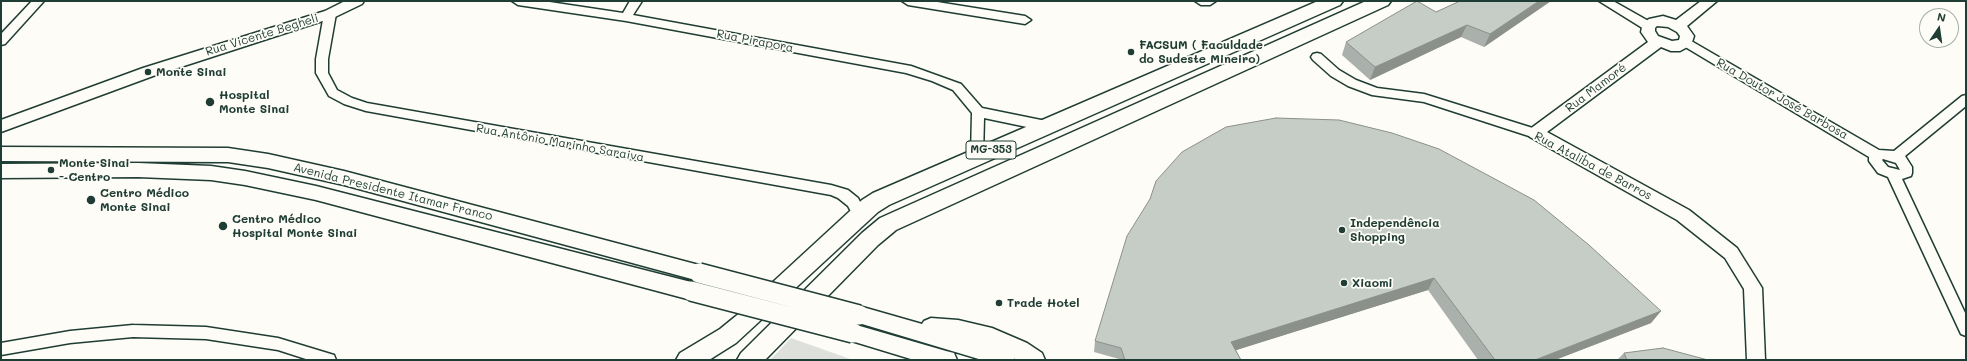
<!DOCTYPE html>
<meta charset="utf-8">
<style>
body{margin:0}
#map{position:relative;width:1967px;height:361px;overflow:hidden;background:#fdfcf7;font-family:Mali,sans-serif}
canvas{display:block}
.frame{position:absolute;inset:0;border:2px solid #1f3d34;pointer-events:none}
.north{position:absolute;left:1919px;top:8px;width:40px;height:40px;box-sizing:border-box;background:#fdfcf7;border:1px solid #a4b0a9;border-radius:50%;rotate:13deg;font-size:11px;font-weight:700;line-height:16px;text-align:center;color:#1f3d34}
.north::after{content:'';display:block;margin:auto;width:14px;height:18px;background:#1f3d34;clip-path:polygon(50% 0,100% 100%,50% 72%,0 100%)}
</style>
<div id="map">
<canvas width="1967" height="361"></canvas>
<div class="frame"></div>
<div class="north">N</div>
</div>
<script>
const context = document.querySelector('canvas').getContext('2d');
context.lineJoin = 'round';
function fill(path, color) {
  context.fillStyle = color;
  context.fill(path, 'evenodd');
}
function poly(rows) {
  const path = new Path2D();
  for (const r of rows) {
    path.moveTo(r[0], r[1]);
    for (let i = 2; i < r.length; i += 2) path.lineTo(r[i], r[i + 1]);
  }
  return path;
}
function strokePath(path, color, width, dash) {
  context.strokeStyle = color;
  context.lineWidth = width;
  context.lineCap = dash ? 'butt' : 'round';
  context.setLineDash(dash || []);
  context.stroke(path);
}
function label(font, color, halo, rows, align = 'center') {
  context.font = font + ' Mali,sans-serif';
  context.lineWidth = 3.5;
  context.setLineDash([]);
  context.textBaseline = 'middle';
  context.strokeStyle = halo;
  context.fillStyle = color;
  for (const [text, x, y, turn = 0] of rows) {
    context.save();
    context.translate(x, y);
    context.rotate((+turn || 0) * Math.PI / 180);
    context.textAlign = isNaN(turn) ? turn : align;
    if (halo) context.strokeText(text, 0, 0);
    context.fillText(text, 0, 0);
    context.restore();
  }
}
fill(poly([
 [791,338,853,360,770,360]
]), '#dde0db');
const minor = poly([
 [32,1,44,1,5,44,1,45,1,34,32,1],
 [512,1,543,1,623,13,630,1,642,1,633,15,911,66,961,84,982,108,1046,121,1050,123,1052,126,1050,129,1046,131,984,118,983,156,982,159,977,161,972,159,971,156,972,113,953,90,932,81,906,73,626,21,518,5,512,1],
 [902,1,931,1,1025,16,1031,20,1025,24,908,5,902,1],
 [1195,1,1216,1,1210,5,1201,5,1195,1],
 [1599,1,1613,1,1652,23,1654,26,1652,29,1644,29,1599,1],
 [330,10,336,14,328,59,328,73,337,90,352,98,367,103,831,185,848,190,858,198,867,215,865,219,860,220,855,219,848,206,838,198,831,195,366,111,344,104,329,96,316,73,316,59,324,14,330,10],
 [1686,38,1879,150,1894,151,1962,96,1966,95,1966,106,1905,156,1912,167,1912,173,1911,176,1902,179,1966,315,1966,336,1961,334,1888,177,1878,173,1869,161,1869,157,1682,45,1680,42,1686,38],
 [1883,159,1896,163,1900,170,1888,167,1882,160,1883,159],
 [1317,53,1321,54,1339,70,1356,80,1377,88,1424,94,1539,130,1541,133,1539,136,1535,138,1424,102,1372,95,1348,86,1331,76,1313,60,1311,57,1313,54,1317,53],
 [133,325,206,327,278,338,334,355,336,360,309,360,278,350,206,339,133,337,70,343,1,355,1,343,70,331,133,325]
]);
const tertiary = poly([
 [345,1,364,1,362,4,335,17,153,76,1,132,1,120,143,68,325,11,345,1],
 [1701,1,1717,1,1687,26,1694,36,1691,45,1680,51,1671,51,1661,47,1547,132,1689,210,1737,248,1762,288,1765,360,1747,360,1744,289,1725,258,1677,220,1530,137,1527,133,1530,129,1648,42,1641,32,1643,23,1649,19,1663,16,1676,20,1701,1],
 [1657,26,1668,27,1677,32,1680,36,1679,40,1672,41,1658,36,1655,31,1655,28,1657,26]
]);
const secondary = poly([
 [1,147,228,148,268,154,344,171,699,265,706,267,709,273,706,279,699,281,344,185,268,168,228,162,1,161,1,147],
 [138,163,211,166,245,171,316,186,691,282,698,285,701,291,698,297,691,300,316,200,245,185,211,180,138,177,1,178,1,164,138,163],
 [859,306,922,324,924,321,931,318,958,320,992,328,1027,343,1042,353,1045,360,1016,360,1014,358,1015,360,982,360,852,321,849,315,852,309,859,306],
 [853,324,946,351,954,353,957,360,914,360,845,339,842,333,845,327,853,324]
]);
const primary = poly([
 [1318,1,1343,1,1340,5,889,205,878,212,736,343,709,360,676,360,680,353,720,329,736,316,862,200,873,193,1318,1],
 [1366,1,1391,1,1388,5,896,230,878,245,765,360,737,360,741,353,862,233,880,218,1366,1]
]);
strokePath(minor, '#1f3d34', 3);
strokePath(tertiary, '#1f3d34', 3);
strokePath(secondary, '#1f3d34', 3);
strokePath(primary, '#1f3d34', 3);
fill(minor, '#fdfcf7');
fill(tertiary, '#fdfcf7');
fill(secondary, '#fdfcf7');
fill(primary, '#fdfcf7');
const secondaryBridge = poly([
 [699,273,859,315],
 [691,291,853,333]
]);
strokePath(secondaryBridge, '#1f3d34', 22, []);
strokePath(secondaryBridge, '#fdfcf7', 19);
fill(poly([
 [1460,1,1551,1,1484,47,1461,37,1370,80,1342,55,1346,42,1436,12],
 [1339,120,1661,311,1651,323,1555,360,1478,360,1428,290,1236,350,1241,360,1119,360,1119,359,1094,352,1095,341],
 [1624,353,1708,360,1617,360]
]), '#aab0ab');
fill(poly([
 [1539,1,1551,1,1484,47,1490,34],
 [1467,25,1461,37,1370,80,1375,67],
 [1434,278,1428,290,1227,353,1231,342],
 [1661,311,1651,323,1555,360,1535,360]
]), '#8b908b');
const building = poly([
 [1417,1,1436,12,1460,1,1539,1,1490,34,1467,25,1375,67,1346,42,1417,1],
 [1276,118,1339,120,1392,133,1439,149,1534,200,1589,245,1661,311,1535,360,1495,360,1434,278,1231,342,1241,360,1125,360,1121,348,1095,341,1127,236,1150,199,1156,181,1182,152,1226,127,1276,118],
 [1663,348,1708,360,1627,360,1624,353,1663,348]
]);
fill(building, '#c6cdc7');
strokePath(building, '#8b908b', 1);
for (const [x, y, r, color] of [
 [1131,52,4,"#1f3d34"],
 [148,72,4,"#1f3d34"],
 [210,102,5,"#1f3d34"],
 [51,170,4,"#1f3d34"],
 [91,200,5,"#1f3d34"],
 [223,226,5,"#1f3d34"],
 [1342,230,4,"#1f3d34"],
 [1344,283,4,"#1f3d34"],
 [999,303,4,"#1f3d34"]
]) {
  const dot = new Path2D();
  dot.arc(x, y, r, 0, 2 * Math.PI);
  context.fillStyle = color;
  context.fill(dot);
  strokePath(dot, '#fdfcf7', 1.5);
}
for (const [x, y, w] of [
 [991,150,50]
]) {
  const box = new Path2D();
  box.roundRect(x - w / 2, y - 9, w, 18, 3);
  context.fillStyle = '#fdfcf7';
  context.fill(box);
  strokePath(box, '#1f3d34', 1);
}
label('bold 11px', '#1f3d34', null, [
 ["MG-353",991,150]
]);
label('12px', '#1f3d34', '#fdfcf7', [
 ["Rua Vicente Begheli",262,35,-17],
 ["Rua Pirapora",755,41,11],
 ["Rua Mamoré",1596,88,-37],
 ["Rua Doutor José Barbosa",1782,99,30],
 ["Rua Antônio Marinho Saraiva",560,143,10],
 ["Rua Ataliba de Barros",1593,166,28],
 ["Avenida Presidente Itamar Franco",393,192,14]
]);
label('bold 12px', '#1f3d34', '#fdfcf7', [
 ["FACSUM ( Faculdade",1139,45],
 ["do Sudeste Mineiro)",1139,59],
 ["Monte Sinai",156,72],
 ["Hospital",219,95],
 ["Monte Sinai",219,109],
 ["Monte Sinai",59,163],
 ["- Centro",59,177],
 ["Centro Médico",100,193],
 ["Monte Sinai",100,207],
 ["Centro Médico",232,219],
 ["Hospital Monte Sinai",232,233],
 ["Independência",1350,223],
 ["Shopping",1350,237],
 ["Xiaomi",1352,283],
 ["Trade Hotel",1007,303]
], 'left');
</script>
